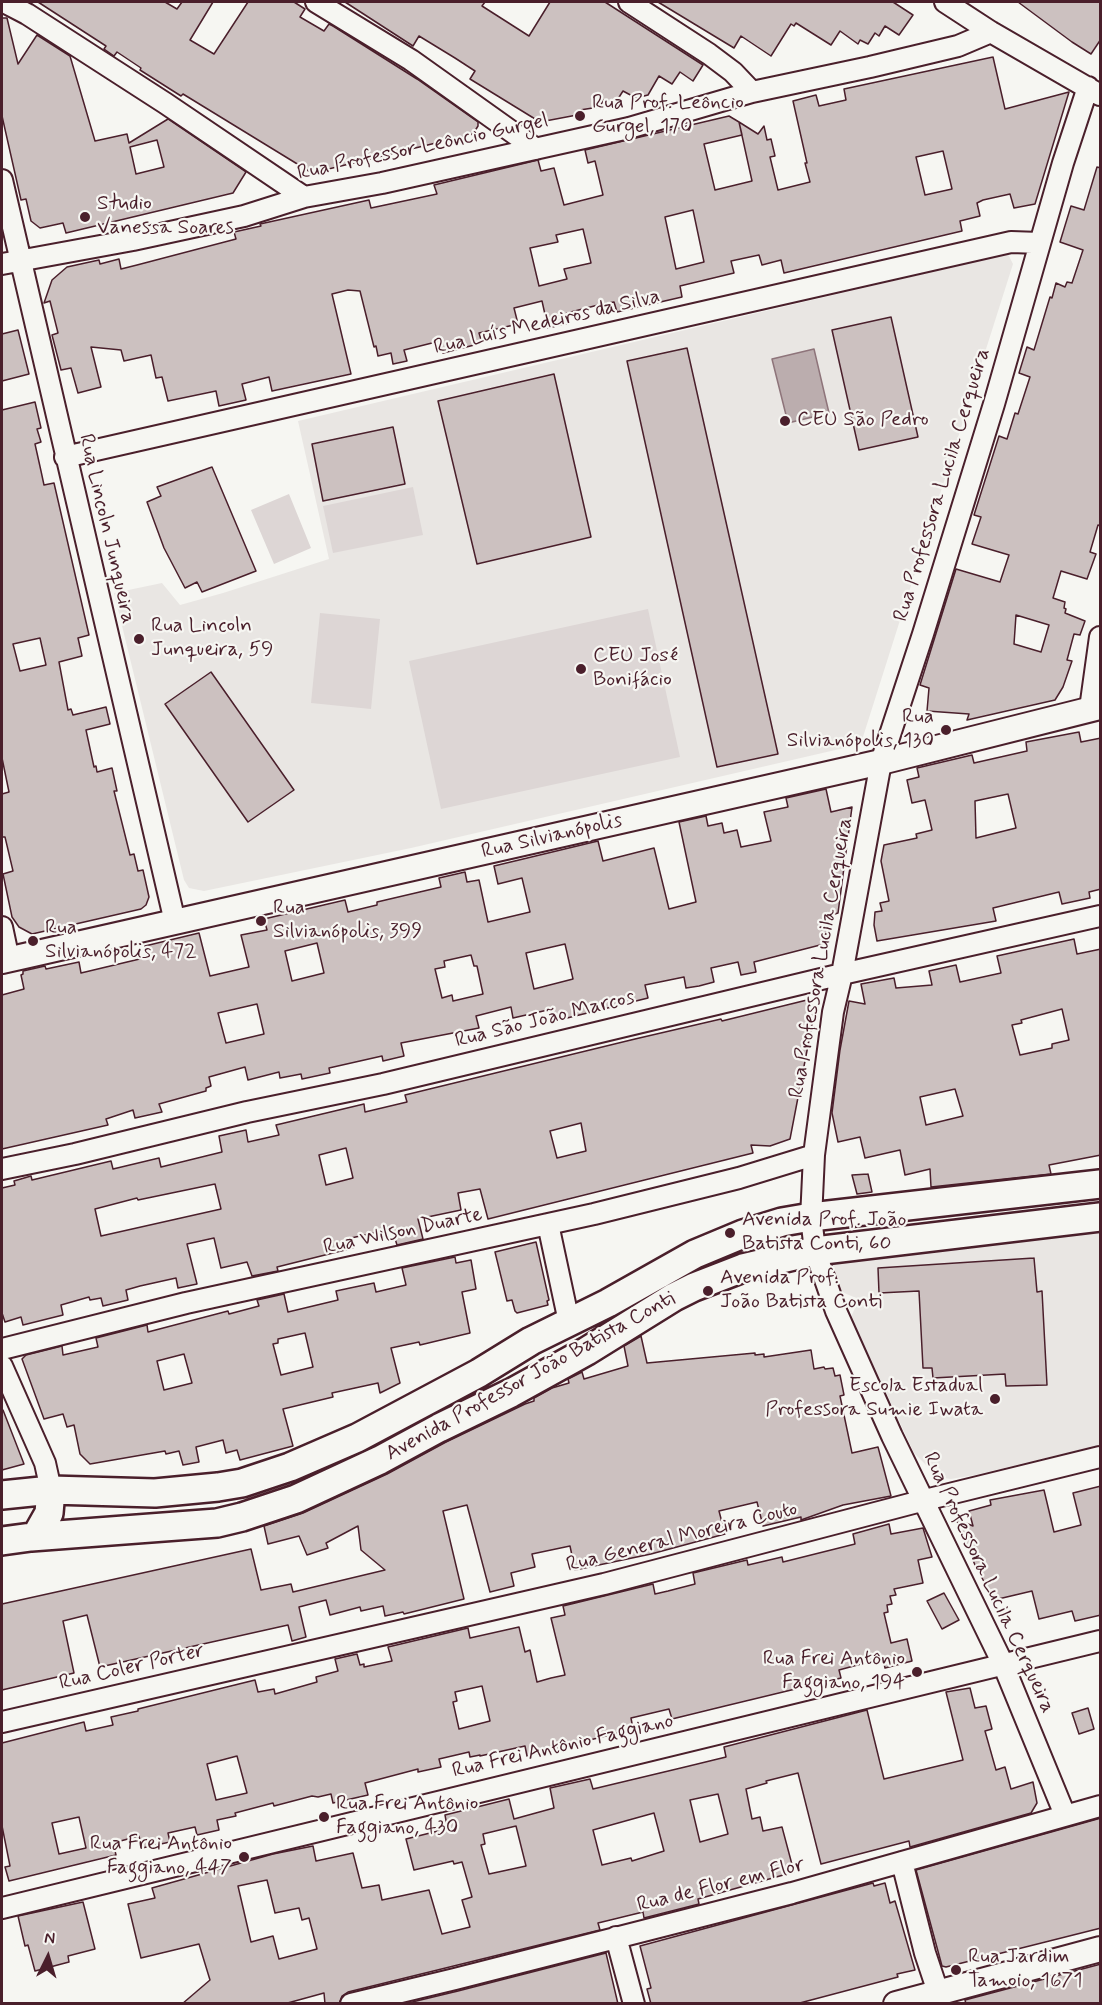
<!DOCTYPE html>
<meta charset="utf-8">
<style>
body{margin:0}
#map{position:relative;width:1102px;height:2005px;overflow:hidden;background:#f6f6f2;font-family:Mynerve,sans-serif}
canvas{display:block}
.frame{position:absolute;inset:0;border:3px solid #4a1f2b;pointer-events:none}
.north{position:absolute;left:18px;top:1927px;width:60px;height:60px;-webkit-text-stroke:4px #f6f6f2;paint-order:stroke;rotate:5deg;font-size:16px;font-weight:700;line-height:24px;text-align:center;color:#4a1f2b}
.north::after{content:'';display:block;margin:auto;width:21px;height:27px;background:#4a1f2b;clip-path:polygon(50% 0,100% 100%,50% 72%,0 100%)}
</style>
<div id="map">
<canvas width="1102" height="2005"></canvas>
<div class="frame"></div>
<div class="north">N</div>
</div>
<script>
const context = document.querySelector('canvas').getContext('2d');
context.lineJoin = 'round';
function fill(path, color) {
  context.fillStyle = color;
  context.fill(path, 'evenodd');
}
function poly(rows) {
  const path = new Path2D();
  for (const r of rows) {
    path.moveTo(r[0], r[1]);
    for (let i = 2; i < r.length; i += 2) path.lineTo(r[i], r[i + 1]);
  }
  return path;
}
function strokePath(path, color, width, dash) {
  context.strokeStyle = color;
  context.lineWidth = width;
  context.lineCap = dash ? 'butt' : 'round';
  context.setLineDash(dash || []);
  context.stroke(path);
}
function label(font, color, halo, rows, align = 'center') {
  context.font = font + ' Mynerve,sans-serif';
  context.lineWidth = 4.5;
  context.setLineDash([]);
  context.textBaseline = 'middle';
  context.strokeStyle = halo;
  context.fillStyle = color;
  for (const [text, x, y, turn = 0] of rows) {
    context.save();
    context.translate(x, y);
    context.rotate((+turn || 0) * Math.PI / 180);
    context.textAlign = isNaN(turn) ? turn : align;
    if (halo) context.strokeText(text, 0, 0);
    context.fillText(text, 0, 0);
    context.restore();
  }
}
fill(poly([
 [1008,254,1013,264,862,740,857,745,411,848,204,891,189,888,184,880,114,593,162,583,180,605,223,593,329,559,298,421],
 [1100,1230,1100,1445,975,1475,951,1479,938,1477,914,1453,851,1317,859,1299,839,1291,831,1264]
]), '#e9e6e3');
fill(poly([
 [413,487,423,535,333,553,323,506],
 [289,494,311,548,274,564,251,510],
 [648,609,680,757,441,809,409,661],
 [320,613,380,619,371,709,311,703]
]), '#ddd6d5');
const water = poly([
 [814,349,829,413,788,423,772,359,814,349]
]);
fill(water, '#bbadae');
strokePath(water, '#8e747a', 1.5);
const building = poly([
 [38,2,165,2,177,9,182,2,213,2,190,40,214,54,248,2,294,2,305,9,300,17,324,31,329,24,333,26,417,79,478,122,478,126,473,134,312,173,183,94,181,96,140,70,141,68,117,52,114,56,104,49,106,46,38,2],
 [345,2,485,2,482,6,529,36,550,2,605,2,703,65,693,81,680,72,672,84,659,76,648,95,636,98,623,91,614,105,604,100,599,107,580,110,577,115,540,122,470,79,475,71,455,58,419,36,413,46,345,2],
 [658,2,893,2,913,15,899,35,885,26,879,36,875,33,868,44,860,40,858,44,840,31,831,45,796,23,794,26,791,24,771,56,741,36,734,48,658,2],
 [1018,2,1101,2,1101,39,1091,54,1072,42,1018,2],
 [2,18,7,18,18,64,37,35,70,56,95,141,127,134,129,143,168,119,246,172,233,193,66,233,63,223,40,228,31,221,26,199,21,200,2,116,2,18],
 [157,140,164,167,136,174,130,147,157,140],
 [993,57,1005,109,1069,92,1035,204,1014,208,1010,194,983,200,977,203,980,216,960,221,962,231,784,273,781,260,762,265,759,255,731,261,734,273,680,286,682,297,617,312,614,302,602,304,567,313,569,323,548,328,542,301,514,308,518,324,479,333,482,343,443,353,440,341,404,350,407,361,393,364,391,353,378,356,376,346,374,347,360,291,348,290,332,294,351,374,272,391,269,377,242,384,246,400,219,406,216,391,168,401,162,377,156,378,151,355,124,361,121,350,91,347,101,387,78,393,71,368,61,370,52,335,58,333,50,301,44,303,52,280,67,267,99,260,100,264,119,259,121,269,137,265,236,239,234,232,261,226,260,224,369,200,371,208,437,194,434,185,538,160,541,171,554,168,564,205,603,195,595,161,588,163,585,150,729,116,739,122,742,135,704,144,715,190,752,181,739,122,758,134,764,126,767,140,771,139,775,156,770,157,778,190,810,182,805,163,807,163,793,101,816,95,819,106,846,100,844,89,993,57],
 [943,151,952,189,925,195,916,157,943,151],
 [693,210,704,262,676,269,665,217,693,210],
 [583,229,591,263,564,269,567,279,539,286,530,248,558,242,556,235,583,229],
 [1097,167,1101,168,1101,526,1098,525,1090,552,1096,554,1087,579,1061,571,1053,598,1065,602,1064,608,1066,609,1065,613,1085,621,1080,635,1074,634,1067,660,1072,661,1063,687,1055,700,967,720,969,714,927,711,929,688,920,685,956,569,1000,582,1009,555,972,544,981,517,974,515,999,436,1007,439,1015,413,1018,414,1030,377,1019,373,1027,347,1034,350,1050,297,1052,298,1056,283,1065,287,1067,282,1072,283,1083,250,1060,242,1071,206,1084,210,1097,167],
 [1016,615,1049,625,1041,652,1014,644,1016,615],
 [891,317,918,437,859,450,832,330,891,317],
 [18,330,29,374,2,381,2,334,18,330],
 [687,348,778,754,717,767,627,361,687,348],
 [554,374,591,537,477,564,438,401,554,374],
 [35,402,41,428,37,429,41,442,35,444,41,471,44,485,54,483,89,635,78,638,82,656,59,662,68,710,71,709,73,715,106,707,110,724,86,730,94,767,96,766,97,772,112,768,117,791,114,791,130,855,134,854,138,871,143,870,149,897,146,905,141,909,32,934,19,927,12,917,3,874,13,871,5,837,2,837,2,794,9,792,2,758,2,410,35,402],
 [40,638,46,665,20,671,13,644,40,638],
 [393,427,405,484,323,501,312,444,393,427],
 [212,467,256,571,202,592,197,582,185,588,164,548,147,502,161,496,157,487,212,467],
 [211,672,294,790,248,822,165,704,211,672],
 [1079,732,1081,742,1101,738,1101,889,1089,892,1090,898,1062,904,1059,892,993,908,996,921,877,941,874,925,875,912,882,911,880,903,889,901,881,861,884,845,917,838,916,834,932,830,925,800,912,803,907,780,919,777,917,768,972,755,974,763,1027,751,1026,742,1079,732],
 [1008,794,1016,828,976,838,975,801,1008,794],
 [826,789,831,812,852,807,838,913,825,917,829,933,822,935,824,944,754,962,756,972,741,975,738,962,711,968,714,982,699,986,686,988,684,977,645,985,648,998,555,1021,552,1009,513,1018,511,1007,476,1016,479,1028,401,1043,404,1056,383,1061,382,1056,329,1068,330,1073,302,1079,301,1074,280,1078,279,1072,248,1080,245,1067,209,1077,211,1086,206,1088,206,1091,159,1104,162,1112,135,1118,133,1110,106,1119,108,1125,2,1149,2,995,24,989,21,975,23,974,23,971,45,966,46,969,79,962,81,973,148,957,145,946,199,933,210,976,249,967,241,935,267,930,264,919,345,900,348,912,377,905,377,902,441,887,439,878,465,872,467,882,479,880,488,922,530,912,522,878,498,884,494,866,598,841,603,861,654,848,669,909,696,902,679,822,706,816,708,826,722,823,724,833,737,830,741,847,771,841,764,812,788,807,786,798,826,789],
 [317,943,324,973,292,981,285,951,317,943],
 [565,944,573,979,534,989,526,953,565,944],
 [471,955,474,966,477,966,483,994,453,1001,452,995,442,998,435,969,445,967,444,961,471,955],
 [257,1004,264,1034,226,1043,218,1013,257,1004],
 [1074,939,1077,954,1101,949,1101,1155,1049,1165,1051,1174,931,1187,930,1169,905,1175,900,1150,865,1158,860,1137,838,1142,832,1113,840,1050,849,1001,865,1004,861,984,894,978,896,988,932,985,929,971,956,965,960,982,1001,973,997,956,1074,939],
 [1062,1009,1069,1040,1052,1044,1052,1048,1020,1055,1012,1025,1022,1023,1021,1020,1062,1009],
 [955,1089,963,1116,926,1125,920,1097,955,1089],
 [807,1000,815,1009,790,1139,770,1146,751,1145,753,1153,488,1219,480,1189,458,1193,461,1210,418,1219,423,1239,397,1245,392,1229,351,1238,353,1248,277,1267,278,1271,252,1276,247,1262,221,1268,214,1238,187,1244,197,1284,178,1288,176,1278,140,1286,126,1290,128,1300,103,1306,101,1298,90,1300,89,1297,61,1305,63,1315,23,1325,21,1317,5,1322,2,1313,2,1188,15,1185,14,1181,31,1176,32,1180,111,1161,113,1169,159,1158,161,1167,222,1152,219,1136,246,1130,248,1142,279,1135,276,1125,364,1104,365,1112,407,1102,405,1095,635,1039,721,1019,722,1021,807,1000],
 [581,1123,586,1151,557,1158,550,1131,581,1123],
 [346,1148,353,1178,326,1185,319,1155,346,1148],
 [215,1184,221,1209,101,1236,95,1209,137,1198,138,1200,215,1184],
 [868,1174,872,1192,857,1194,852,1175,868,1174],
 [536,1242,549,1300,547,1301,548,1305,517,1313,515,1311,512,1300,507,1301,495,1252,536,1242],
 [455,1257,456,1263,471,1260,476,1289,462,1292,470,1333,420,1345,419,1342,391,1348,400,1383,380,1393,378,1383,332,1393,333,1397,283,1409,293,1446,240,1460,237,1450,226,1453,223,1440,196,1447,199,1462,183,1465,179,1451,166,1454,165,1451,90,1464,80,1454,74,1425,67,1427,63,1414,44,1419,22,1359,26,1355,62,1346,63,1355,98,1347,96,1338,147,1325,148,1332,228,1311,229,1314,259,1306,257,1300,284,1294,288,1312,338,1300,336,1291,350,1288,374,1283,376,1292,406,1285,402,1268,455,1257],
 [305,1333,313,1367,281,1375,273,1344,278,1343,278,1339,305,1333],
 [184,1354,192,1383,164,1390,157,1361,184,1354],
 [1034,1258,1037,1292,1042,1291,1047,1385,1006,1386,1005,1374,933,1378,932,1368,923,1368,919,1291,879,1293,878,1268,1034,1258],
 [641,1336,647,1363,755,1353,755,1355,764,1354,764,1357,811,1350,814,1369,824,1367,825,1369,833,1368,835,1376,840,1375,844,1395,840,1396,852,1453,878,1447,891,1496,843,1505,801,1520,801,1517,763,1526,757,1502,719,1511,725,1534,651,1554,575,1570,570,1546,532,1554,535,1567,511,1573,514,1586,490,1592,467,1505,443,1511,464,1599,404,1614,403,1612,385,1616,383,1606,361,1611,360,1607,330,1615,326,1600,299,1607,306,1637,292,1641,288,1625,100,1667,87,1615,63,1621,74,1673,2,1690,2,1604,251,1549,261,1590,291,1584,293,1592,385,1570,361,1550,358,1526,326,1543,328,1548,307,1555,299,1536,268,1544,264,1526,303,1513,387,1474,446,1442,525,1404,534,1401,534,1398,552,1388,569,1383,568,1379,582,1372,584,1379,628,1366,624,1346,641,1336],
 [2,1410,3,1410,24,1464,2,1470,2,1410],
 [1101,1486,1101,1615,1075,1621,1072,1611,1039,1619,1032,1591,994,1600,975,1565,956,1519,973,1526,969,1511,991,1505,990,1500,1044,1490,1054,1532,1081,1525,1073,1493,1101,1486],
 [889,1524,891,1534,923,1528,932,1557,918,1560,923,1583,894,1589,896,1595,890,1596,892,1604,887,1605,888,1612,884,1613,891,1643,907,1639,912,1661,885,1668,883,1658,839,1670,841,1678,725,1706,672,1719,669,1709,631,1718,633,1729,527,1756,525,1746,480,1756,480,1755,470,1757,469,1752,439,1759,441,1767,418,1772,418,1769,365,1783,368,1795,333,1803,331,1794,318,1797,312,1796,274,1806,273,1803,235,1813,236,1816,217,1820,219,1830,197,1835,195,1827,168,1833,170,1842,142,1848,139,1836,113,1843,116,1855,9,1881,5,1867,10,1866,2,1826,2,1743,84,1722,86,1731,113,1725,111,1717,138,1711,138,1709,255,1680,258,1692,274,1689,275,1694,317,1682,316,1677,338,1671,335,1659,357,1654,360,1665,364,1664,364,1667,392,1661,388,1647,468,1628,470,1638,519,1627,525,1652,530,1650,537,1682,551,1678,565,1675,551,1618,565,1615,563,1606,653,1584,655,1594,668,1591,695,1584,693,1573,747,1560,748,1565,782,1557,783,1562,855,1544,853,1534,889,1524],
 [482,1686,490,1721,459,1729,453,1702,457,1701,455,1692,482,1686],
 [237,1756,247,1793,216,1800,207,1764,237,1756],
 [79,1817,86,1848,59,1854,52,1823,79,1817],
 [944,1593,959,1620,942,1629,927,1601,944,1593],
 [970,1688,975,1708,986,1706,992,1729,985,1731,996,1770,1005,1767,1011,1789,1033,1782,1037,1803,1031,1813,910,1847,909,1841,821,1864,798,1773,766,1781,767,1783,746,1789,752,1819,760,1817,763,1831,782,1827,794,1872,698,1899,699,1904,644,1918,643,1912,598,1923,600,1930,348,1992,342,1996,339,2004,325,2004,324,1993,284,2004,182,2004,210,1980,199,1944,141,1958,128,1904,155,1898,152,1888,273,1854,313,1846,316,1861,353,1853,362,1888,379,1885,382,1900,429,1890,442,1934,470,1927,462,1900,472,1897,462,1862,454,1864,453,1861,414,1870,406,1839,446,1829,445,1826,447,1826,445,1815,509,1799,514,1819,554,1808,550,1788,590,1779,593,1789,685,1767,726,1757,724,1747,867,1710,884,1779,963,1760,946,1692,970,1688],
 [718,1794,728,1834,700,1842,690,1800,718,1794],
 [654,1813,664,1851,632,1861,631,1858,602,1865,593,1830,654,1813],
 [516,1826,526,1866,489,1874,481,1845,485,1844,483,1834,516,1826],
 [267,1880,275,1913,299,1908,302,1920,309,1918,317,1949,279,1959,273,1936,251,1942,238,1886,267,1880],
 [1088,1708,1094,1729,1079,1734,1072,1713,1088,1708],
 [1101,1818,1101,1928,946,1967,942,1966,916,1870,1101,1818],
 [873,1883,874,1886,885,1883,890,1903,895,1901,915,1970,897,1974,898,1977,796,2004,651,2004,647,1989,651,1988,640,1946,873,1883],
 [83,1902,95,1949,68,1956,69,1962,35,1971,28,1945,25,1946,18,1916,83,1902],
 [606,1953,618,2004,404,2004,458,1991,606,1953],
 [1101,1964,1101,2004,966,2004,965,2000,1101,1964]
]);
fill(building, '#ccc1c0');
strokePath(building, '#4a1f2b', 1.5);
const minor = poly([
 [4,2,27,14,165,103,304,197],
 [316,2,411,60,536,149],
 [629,2,709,54,733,72,752,92],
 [945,2,991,32,1100,95],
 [2,180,175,922],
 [2,264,133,240,244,216,304,197,382,183,629,128,752,92,870,67,958,46,991,32],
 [65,457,1011,242,1040,243],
 [1090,709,1100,637],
 [2,927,9,960],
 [2,1169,75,1154,247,1112,383,1084,842,974,1100,916],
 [548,1224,569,1322],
 [2,1349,186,1303,594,1214,739,1178,814,1155],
 [2,1366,45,1463,51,1490],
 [2,1722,604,1584,925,1500,1100,1457],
 [1065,1815,1003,1664,892,1436,836,1311,815,1251,811,1217,812,1198,814,1155,833,1012,842,974,881,762,923,634,994,404,1063,163,1088,87],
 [902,1862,925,1953,938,1992],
 [2,1908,1100,1641],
 [616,1937,634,2004],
 [351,2004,455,1979,792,1893,1100,1806]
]);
const tertiary = poly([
 [2,961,881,762,1100,707],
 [896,2004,1100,1949]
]);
const secondary = poly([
 [2,1495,51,1490,155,1493,218,1487,242,1483,290,1467,357,1438,479,1373,531,1341,608,1303,695,1254,743,1234,782,1222,811,1217,1100,1184],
 [36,1536,49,1513,51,1490],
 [2,1541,31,1537,217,1523,242,1517,296,1499,380,1460,439,1428,511,1393,587,1351,674,1297,694,1287,743,1268,815,1251,1100,1217]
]);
strokePath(minor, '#4a1f2b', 24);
strokePath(tertiary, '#4a1f2b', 28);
strokePath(secondary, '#4a1f2b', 32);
strokePath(minor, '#f6f6f2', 20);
strokePath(tertiary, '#f6f6f2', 24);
strokePath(secondary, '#f6f6f2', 27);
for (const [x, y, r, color] of [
 [580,116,6,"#4a1f2b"],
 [85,217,6,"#4a1f2b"],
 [785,421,6,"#4a1f2b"],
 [139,639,6,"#4a1f2b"],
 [581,669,6,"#4a1f2b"],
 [946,730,6,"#4a1f2b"],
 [261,921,6,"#4a1f2b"],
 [33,941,6,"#4a1f2b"],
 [730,1233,6,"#4a1f2b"],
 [708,1291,6,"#4a1f2b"],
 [995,1399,6,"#4a1f2b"],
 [917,1672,6,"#4a1f2b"],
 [324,1817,6,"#4a1f2b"],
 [244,1857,6,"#4a1f2b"],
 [956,1970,6,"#4a1f2b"]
]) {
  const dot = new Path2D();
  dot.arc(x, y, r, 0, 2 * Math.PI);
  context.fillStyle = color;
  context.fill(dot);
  strokePath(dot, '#f6f6f2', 2);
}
label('21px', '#4a1f2b', '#f6f6f2', [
 ["Rua Prof. Leôncio",592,104],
 ["Gurgel, 170",592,128],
 ["Studio",97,205],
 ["Vanessa Soares",97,229],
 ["CEU São Pedro",797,421],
 ["Rua Lincoln",151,627],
 ["Junqueira, 59",151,651],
 ["CEU José",593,657],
 ["Bonifácio",593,681],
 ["Rua",934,718,"right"],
 ["Silvianópolis, 130",934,742,"right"],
 ["Rua",273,909],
 ["Silvianópolis, 399",273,933],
 ["Rua",45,929],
 ["Silvianópolis, 472",45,953],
 ["Avenida Prof. João",742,1221],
 ["Batista Conti, 60",742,1245],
 ["Avenida Prof.",720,1279],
 ["João Batista Conti",720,1303],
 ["Escola Estadual",983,1387,"right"],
 ["Professora Sumie Iwata",983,1411,"right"],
 ["Rua Frei Antônio",905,1660,"right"],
 ["Faggiano, 194",905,1684,"right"],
 ["Rua Frei Antônio",336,1805],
 ["Faggiano, 430",336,1829],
 ["Rua Frei Antônio",232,1845,"right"],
 ["Faggiano, 447",232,1869,"right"],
 ["Rua Jardim",968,1958],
 ["Tamoio, 1671",968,1982]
], 'left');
label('21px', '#4a1f2b', '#f6f6f2', [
 ["Rua Professor Leôncio Gurgel",423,148,-12],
 ["Rua Luís Medeiros da Silva",547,323,-13],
 ["Rua Professora Lucila Cerqueira",943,485,-73],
 ["Rua Lincoln Junqueira",106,529,77],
 ["Rua Silvianópolis",552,837,-13],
 ["Rua Professora Lucila Cerqueira",822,958,-80],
 ["Rua São João Marcos",545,1020,-14],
 ["Rua Wilson Duarte",403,1232,-12],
 ["Avenida Professor João Batista Conti",531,1377,-29],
 ["Rua General Moreira Couto",682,1538,-14],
 ["Rua Professora Lucila Cerqueira",988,1583,65],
 ["Rua Coler Porter",132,1668,-13],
 ["Rua Frei Antônio Faggiano",563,1747,-13],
 ["Rua de Flor em Flor",721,1886,-14]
]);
</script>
